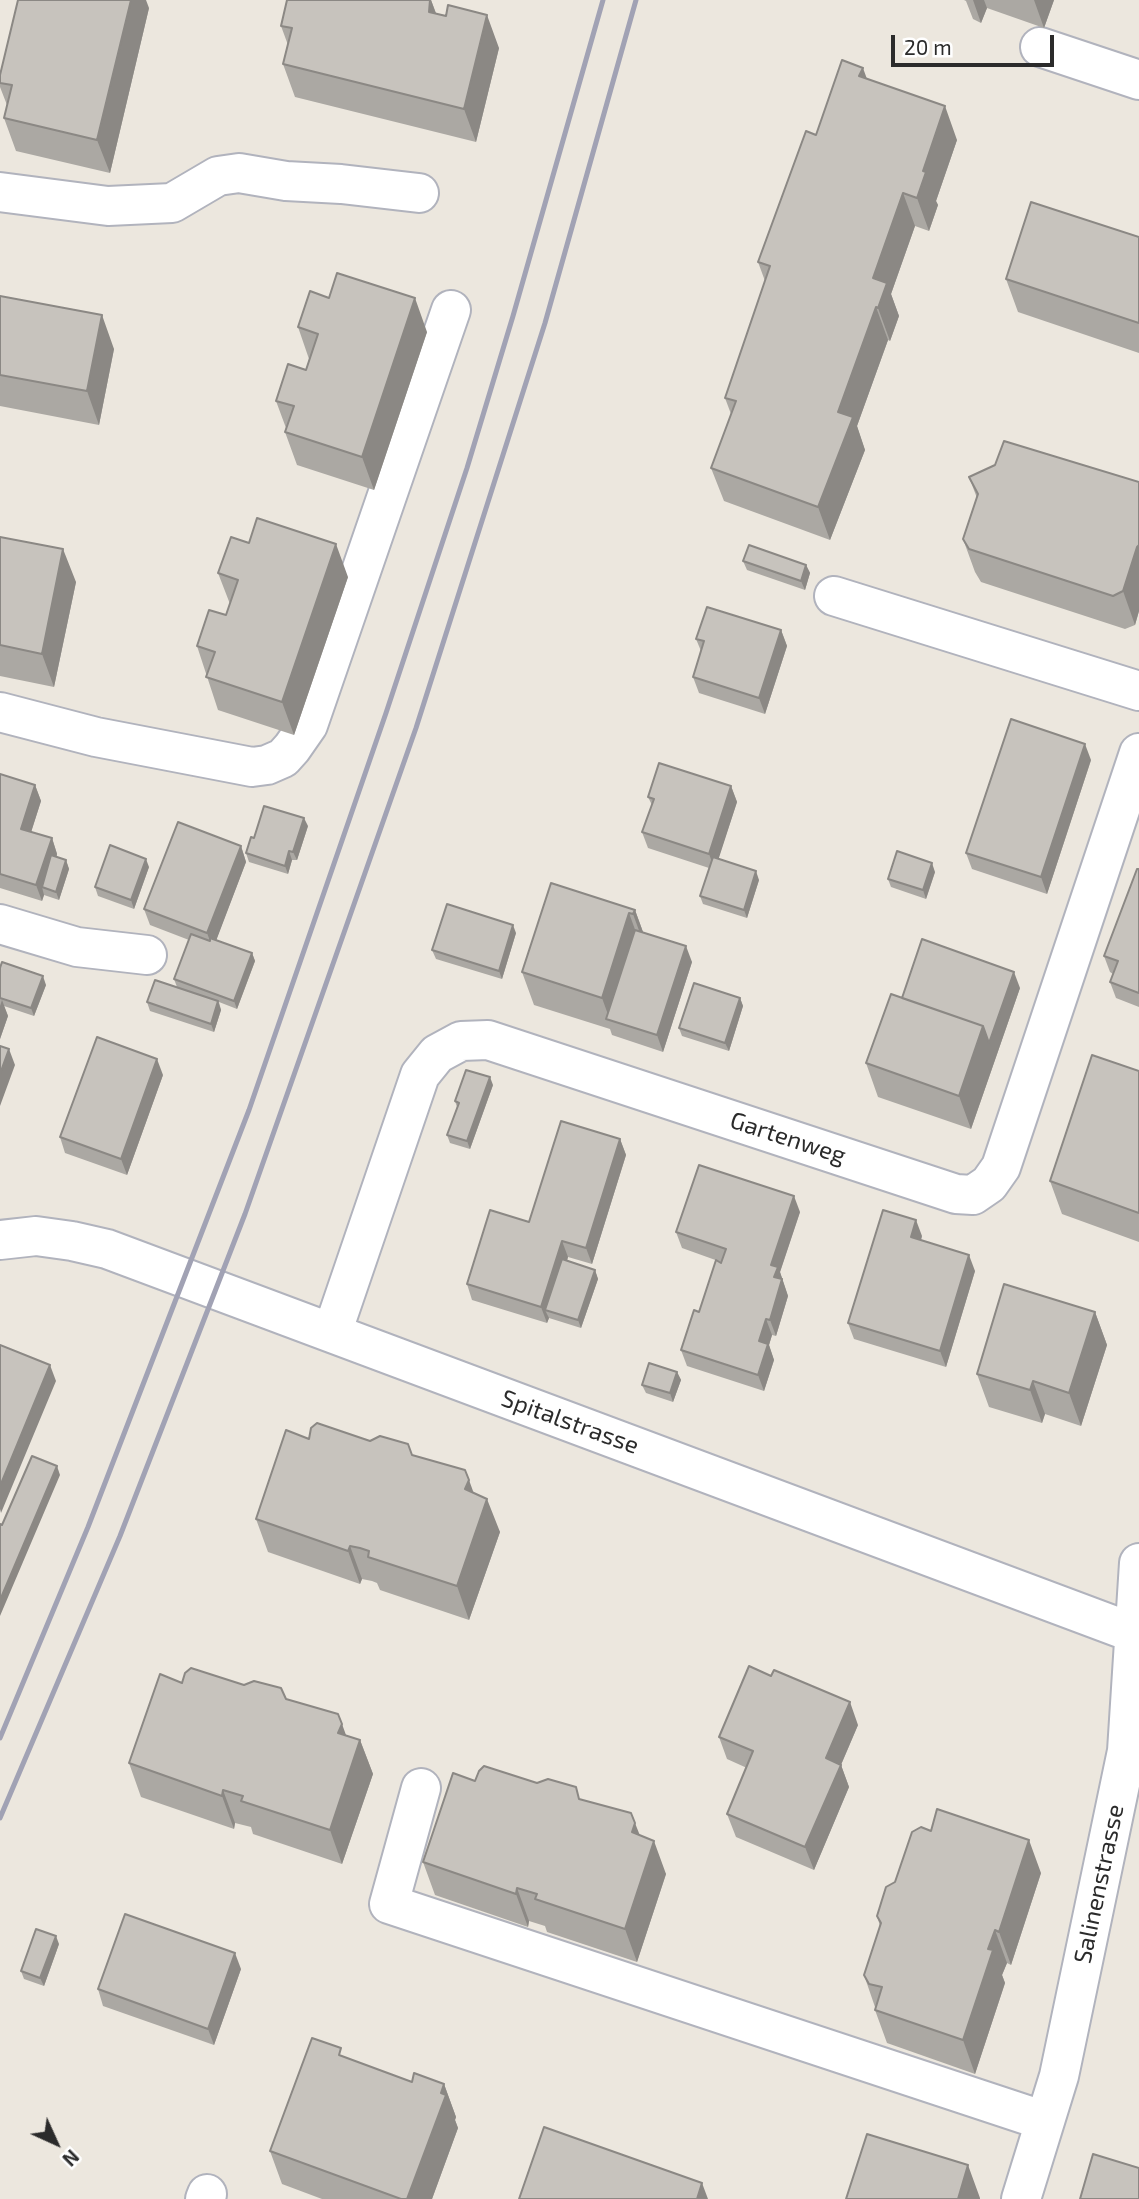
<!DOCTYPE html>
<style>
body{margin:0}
#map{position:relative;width:1139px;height:2199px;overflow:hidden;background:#ece7de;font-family:"Exo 2",sans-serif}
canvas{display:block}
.north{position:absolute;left:21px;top:2108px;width:70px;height:70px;-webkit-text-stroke:5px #fff;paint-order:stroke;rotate:135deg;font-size:19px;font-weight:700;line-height:28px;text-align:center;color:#2b2b2b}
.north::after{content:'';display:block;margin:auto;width:24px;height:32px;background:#2b2b2b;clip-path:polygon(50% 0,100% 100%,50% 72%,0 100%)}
.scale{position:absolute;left:891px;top:35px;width:163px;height:32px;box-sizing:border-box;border:4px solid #2b2b2b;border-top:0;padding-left:9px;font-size:21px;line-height:24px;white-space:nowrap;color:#2b2b2b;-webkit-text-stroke:5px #fff;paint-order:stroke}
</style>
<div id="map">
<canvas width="1139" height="2199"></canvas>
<div class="north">N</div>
<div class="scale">20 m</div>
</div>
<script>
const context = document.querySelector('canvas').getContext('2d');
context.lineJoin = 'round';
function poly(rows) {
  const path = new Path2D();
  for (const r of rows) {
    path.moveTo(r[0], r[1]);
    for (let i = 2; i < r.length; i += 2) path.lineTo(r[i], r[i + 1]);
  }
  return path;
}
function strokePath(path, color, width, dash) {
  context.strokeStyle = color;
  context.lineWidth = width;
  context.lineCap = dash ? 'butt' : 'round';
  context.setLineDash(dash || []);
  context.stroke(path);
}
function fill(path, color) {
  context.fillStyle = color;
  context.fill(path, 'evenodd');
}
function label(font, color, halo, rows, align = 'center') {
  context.font = font + ' "Exo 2",sans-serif';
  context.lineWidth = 7;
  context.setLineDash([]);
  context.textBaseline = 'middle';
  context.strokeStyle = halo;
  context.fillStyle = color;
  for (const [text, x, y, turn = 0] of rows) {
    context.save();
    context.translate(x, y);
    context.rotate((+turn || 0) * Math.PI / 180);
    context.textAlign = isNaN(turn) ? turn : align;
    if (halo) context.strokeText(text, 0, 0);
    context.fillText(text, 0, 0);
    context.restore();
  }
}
const minor = poly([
 [1040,47,1139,80],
 [0,192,108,206,172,203,218,176,239,173,286,181,341,184,419,193],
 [834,596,1139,691],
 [0,712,96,737,252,767,267,765,283,758,292,748,308,725,451,310],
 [0,924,77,947,147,955],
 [0,1240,36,1236,72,1241,107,1249,1139,1635],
 [332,1333,420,1075,437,1054,461,1041,488,1040,956,1194,973,1195,989,1184,1001,1167,1139,753],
 [421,1788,389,1904,1045,2121],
 [205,2199,207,2194],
 [1021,2199,1059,2076,1127,1751,1139,1563]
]);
strokePath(minor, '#b1b3bd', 42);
strokePath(minor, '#fff', 38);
strokePath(poly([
 [0,1738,88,1527,249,1110,386,713,467,468,513,316,603,0],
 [0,1818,120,1536,245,1214,416,728,545,323,636,0]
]), '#a1a2b4', 5);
fill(poly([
 [431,0,436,13,499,48,476,142,295,97,283,64,288,45,281,26],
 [964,0,1054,0,1044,28,987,8,981,23,973,19,966,1],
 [149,8,110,173,16,151,4,118,7,105,0,87,0,75],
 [867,79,957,140,936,201,938,205,929,231,915,226,891,294,899,316,890,341,888,340,857,426,865,450,830,540,724,501,711,468,731,414,725,398,765,281,758,262,816,135],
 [1139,237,1139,353,1018,312,1006,279],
 [0,296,114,349,99,425,0,406],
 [298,327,427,332,374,490,297,465,285,432,286,428,276,401,306,370,309,359],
 [969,477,1139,482,1139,611,1135,625,1125,629,981,582,975,572,963,539,977,498],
 [0,537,76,582,54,687,0,676],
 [743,561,806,565,810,573,805,590,747,570],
 [218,573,348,577,294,735,218,710,197,646,226,615,230,604],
 [781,630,787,646,765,714,699,693,693,677,701,651,696,639],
 [1091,760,1047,894,972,869,966,853],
 [0,774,35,785,41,801,31,832,52,838,57,854,57,857,66,860,69,869,59,900,44,895,42,901,0,888],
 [731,786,737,802,718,859,759,880,747,918,703,904,700,896,709,868,648,848,642,832,652,805,648,797],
 [308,826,297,860,292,860,288,874,249,862,246,853,254,838],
 [241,846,246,862,216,940,252,953,255,961,237,1009,219,1002,221,1010,214,1032,150,1011,147,1002,177,987,174,979,189,940,150,925,144,909],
 [149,867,134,909,98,896,95,887],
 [1139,869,1139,1007,1116,998,1110,982,1113,974,1110,972,1104,956],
 [935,872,926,899,891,887,888,879],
 [635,910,643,932,692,962,663,1052,612,1035,610,1029,534,1005,522,972],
 [516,933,502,979,436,959,432,950],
 [0,968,46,985,34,1016,4,1006,8,1016,0,1039],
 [1020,988,971,1129,878,1097,866,1063,902,998],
 [740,998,743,1006,729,1051,682,1036,679,1028],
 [1139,1071,1139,1242,1062,1214,1050,1181],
 [163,1075,127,1175,65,1153,60,1137],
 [493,1085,470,1149,450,1143,447,1135,457,1107,455,1101],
 [620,1139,626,1155,592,1264,568,1257,567,1261,595,1270,598,1279,581,1328,549,1318,547,1323,472,1300,467,1284,529,1222],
 [800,1212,780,1272,788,1296,776,1336,772,1335,769,1345,774,1360,764,1391,687,1366,681,1350,699,1312,721,1262,682,1248,676,1232],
 [922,1236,921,1240,975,1271,946,1367,854,1339,848,1323],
 [1095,1312,1107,1345,1081,1426,1045,1414,1042,1423,989,1407,977,1374],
 [677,1372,681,1380,673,1402,646,1393,642,1385],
 [309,1439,412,1455,474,1493,500,1532,469,1620,380,1590,377,1583,372,1581,362,1579,360,1584,268,1552,256,1519],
 [182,1683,286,1699,347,1736,360,1740,373,1774,342,1864,253,1834,251,1827,235,1823,234,1829,141,1797,129,1763],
 [858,1725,841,1765,849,1787,814,1870,736,1837,727,1814,747,1768,727,1759,719,1737],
 [475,1781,580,1799,640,1836,666,1874,637,1962,547,1932,545,1926,529,1921,528,1927,435,1895,423,1862],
 [1041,1873,1011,1965,1007,1963,1002,1975,1005,1983,975,2074,887,2043,875,2010,875,2007,864,1975,880,1926,877,1916],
 [59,1944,44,1986,24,1979,21,1971],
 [241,1969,214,2045,103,2006,98,1989],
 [344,2057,412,2082,444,2084,456,2117,455,2120,458,2128,432,2199,322,2199,282,2184,270,2151]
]), '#aba8a3');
fill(poly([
 [131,0,146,0,149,8,110,173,97,140],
 [431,0,443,33,429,12],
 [973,0,984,0,987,8,981,23],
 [1034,0,1054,0,1044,28],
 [487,15,499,48,476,142,464,109],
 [863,68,875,101,859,76],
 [945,106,957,140,936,201,938,205,929,231,917,198,923,171],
 [903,193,915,226,891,294,899,316,890,341,878,308,873,278],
 [415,298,427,332,374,490,362,457],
 [876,307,888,340,857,426,865,450,830,540,818,507,838,412],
 [102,315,114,349,99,425,87,391],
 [336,544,348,577,294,735,282,702],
 [1139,545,1139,611,1135,625,1123,591,1137,547],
 [63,549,76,582,54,687,42,654],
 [806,565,810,573,805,590,801,581],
 [781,630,787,646,765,714,759,698],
 [1085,744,1091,760,1047,894,1041,877],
 [35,785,41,801,27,845,21,829],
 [731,786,737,802,715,870,709,854],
 [304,818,308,826,297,860,293,852],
 [52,838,57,854,46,888,42,887,44,895,42,901,36,885],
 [241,846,246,862,213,949,207,933],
 [289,851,292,860,288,874,285,866],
 [146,859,149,867,134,909,131,900],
 [66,860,69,869,59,900,56,892],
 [932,863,935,872,926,899,923,890],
 [756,871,759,880,747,918,744,910],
 [635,910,647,943,645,947,633,914],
 [629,913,641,946,610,1020,602,998],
 [513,925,516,933,502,979,499,971],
 [686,946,692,962,663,1052,657,1035],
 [252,953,255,961,237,1009,234,1001],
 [1014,972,1020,988,971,1129,959,1096,983,1026],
 [43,976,46,985,34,1016,31,1008],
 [740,998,743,1006,729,1051,725,1043],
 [2,1000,8,1016,0,1039,0,1006],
 [218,1001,221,1010,214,1032,211,1024],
 [9,1049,15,1065,0,1106,0,1074],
 [157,1059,163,1075,127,1175,121,1159],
 [490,1077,493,1085,470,1149,467,1141],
 [620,1139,626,1155,592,1264,586,1248],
 [794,1196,800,1212,780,1272,788,1296,776,1336,770,1320,774,1277,771,1265],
 [916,1220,922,1236,917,1253,911,1237],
 [562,1241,568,1257,551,1311,545,1310,549,1318,547,1323,541,1307],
 [969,1255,975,1271,946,1367,940,1351],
 [595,1270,598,1279,581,1328,578,1320],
 [1095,1312,1107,1345,1081,1426,1069,1393],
 [766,1319,772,1335,769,1345,774,1360,764,1391,758,1375,759,1341],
 [50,1365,56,1381,1,1513,0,1509,0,1486],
 [677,1372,681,1380,673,1402,670,1393],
 [1033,1381,1045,1414,1042,1423,1030,1390],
 [57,1466,60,1475,0,1616,0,1600],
 [469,1480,481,1513,465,1489],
 [487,1499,500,1532,469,1620,457,1586],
 [350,1546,362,1579,360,1584,348,1551],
 [850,1702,858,1725,834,1781,826,1758],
 [342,1724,354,1757,338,1733],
 [360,1740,373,1774,342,1864,330,1830],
 [841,1765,849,1787,814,1870,805,1847],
 [223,1790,235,1823,234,1829,222,1796],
 [635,1823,648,1856,632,1832],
 [1029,1840,1041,1873,1011,1965,999,1932],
 [654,1841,666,1874,637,1962,625,1929],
 [517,1888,529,1921,528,1927,516,1894],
 [995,1930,1007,1963,1002,1975,1005,1983,975,2074,963,2040,988,1949],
 [56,1936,59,1944,44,1986,40,1978],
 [235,1953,241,1969,214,2045,208,2029],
 [444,2084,456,2117,455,2120,458,2128,432,2199,407,2199],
 [968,2165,980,2198,980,2199,958,2199],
 [702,2183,708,2199,697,2199]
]), '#8b8884');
const building = poly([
 [18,0,131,0,97,140,4,118,12,85,0,83,0,75,18,0],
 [287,0,430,0,429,12,446,16,448,5,487,15,464,109,283,64,292,28,281,26,287,0],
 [842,60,863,68,859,76,945,106,923,171,926,172,917,198,903,193,873,278,887,283,878,308,876,307,838,412,853,417,818,507,711,468,736,401,725,398,770,266,758,262,806,131,816,135,842,60],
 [1031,202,1139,237,1139,323,1006,279,1031,202],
 [337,273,415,298,362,457,285,432,294,406,276,401,288,364,306,370,318,334,298,327,310,291,329,298,337,273],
 [0,296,102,315,87,391,0,375,0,296],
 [1004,441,1139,482,1139,545,1137,547,1123,591,1113,596,969,549,963,539,978,494,969,477,995,465,1004,441],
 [257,518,336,544,282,702,206,677,215,652,197,646,209,610,226,615,238,580,218,573,231,537,249,543,257,518],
 [0,537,63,549,42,654,0,645,0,537],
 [749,545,806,565,801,581,743,561,749,545],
 [707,607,781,630,759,698,693,677,704,641,696,639,707,607],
 [1011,719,1085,744,1041,877,966,853,1011,719],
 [659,763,731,786,709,854,642,832,654,799,648,797,659,763],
 [0,774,35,785,21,829,52,838,36,885,0,874,0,774],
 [264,806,304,818,293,852,289,851,285,866,246,853,251,837,254,838,264,806],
 [178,822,241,846,207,933,144,909,178,822],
 [110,845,146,859,131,900,95,887,110,845],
 [897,851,932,863,923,890,888,879,897,851],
 [51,855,66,860,56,892,42,887,51,855],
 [713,857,756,871,744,910,700,896,713,857],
 [1137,869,1139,869,1139,993,1110,982,1118,961,1104,956,1137,869],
 [551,883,635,910,633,914,629,913,602,998,522,972,551,883],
 [447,904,513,925,499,971,432,950,447,904],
 [635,930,686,946,657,1035,606,1019,635,930],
 [191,934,210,941,210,938,252,953,234,1001,174,979,191,934],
 [922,939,1014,972,989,1043,983,1026,902,998,922,939],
 [2,962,43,976,31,1008,0,998,0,968,2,962],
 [155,980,218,1001,211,1024,147,1002,155,980],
 [694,983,740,998,725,1043,679,1028,694,983],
 [891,994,983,1026,959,1096,866,1063,891,994],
 [97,1037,157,1059,121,1159,60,1137,97,1037],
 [0,1046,9,1049,0,1074,0,1046],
 [1092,1055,1139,1071,1139,1213,1050,1181,1092,1055],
 [466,1070,490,1077,467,1141,447,1135,459,1103,455,1101,466,1070],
 [561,1121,620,1139,586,1248,562,1241,541,1307,467,1284,490,1210,529,1222,561,1121],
 [699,1165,794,1196,771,1265,778,1267,774,1277,782,1279,770,1320,766,1319,759,1341,768,1344,758,1375,681,1350,694,1310,699,1312,716,1260,721,1263,726,1249,676,1232,699,1165],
 [883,1210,916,1220,911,1237,969,1255,940,1351,848,1323,883,1210],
 [562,1259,595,1270,578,1320,545,1310,562,1259],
 [1004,1284,1095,1312,1069,1393,1033,1381,1030,1390,977,1374,1004,1284],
 [0,1345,50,1365,0,1486,0,1345],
 [649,1363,677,1372,670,1393,642,1385,649,1363],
 [317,1423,370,1441,380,1436,408,1444,412,1455,465,1470,469,1480,465,1489,487,1499,457,1586,368,1557,369,1551,360,1548,350,1546,348,1551,256,1519,286,1430,309,1439,311,1428,317,1423],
 [32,1456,57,1466,0,1600,0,1524,2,1525,32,1456],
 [749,1666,771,1676,774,1670,850,1702,826,1758,841,1765,805,1847,727,1814,753,1751,719,1737,749,1666],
 [191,1668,244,1685,254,1681,281,1688,286,1699,338,1714,342,1724,338,1733,360,1740,330,1830,241,1801,243,1796,223,1790,222,1796,129,1763,160,1674,182,1683,185,1673,191,1668],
 [484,1766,537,1783,548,1779,576,1787,579,1799,631,1813,635,1823,632,1832,654,1841,625,1929,535,1899,537,1894,517,1888,516,1894,423,1862,453,1773,475,1781,479,1771,484,1766],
 [937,1809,1029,1840,999,1932,995,1930,988,1949,993,1950,963,2040,875,2010,882,1987,869,1984,864,1975,881,1923,877,1916,886,1887,895,1882,912,1832,921,1827,931,1831,937,1809],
 [125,1914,235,1953,208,2029,98,1989,125,1914],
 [36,1929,56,1936,40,1978,21,1971,36,1929],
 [312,2038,341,2048,339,2055,412,2082,414,2073,444,2084,441,2093,446,2095,407,2199,401,2199,270,2151,312,2038],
 [544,2127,702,2183,697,2199,519,2199,544,2127],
 [867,2134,968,2165,958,2199,846,2199,867,2134],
 [1093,2154,1139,2168,1139,2199,1080,2199,1093,2154]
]);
fill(building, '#c7c3bd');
strokePath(building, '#8b8884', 2);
label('24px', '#2b2b2b', '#fff', [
 ["Gartenweg",788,1138,18],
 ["Spitalstrasse",570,1422,20],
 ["Salinenstrasse",1099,1884,-78]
]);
</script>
